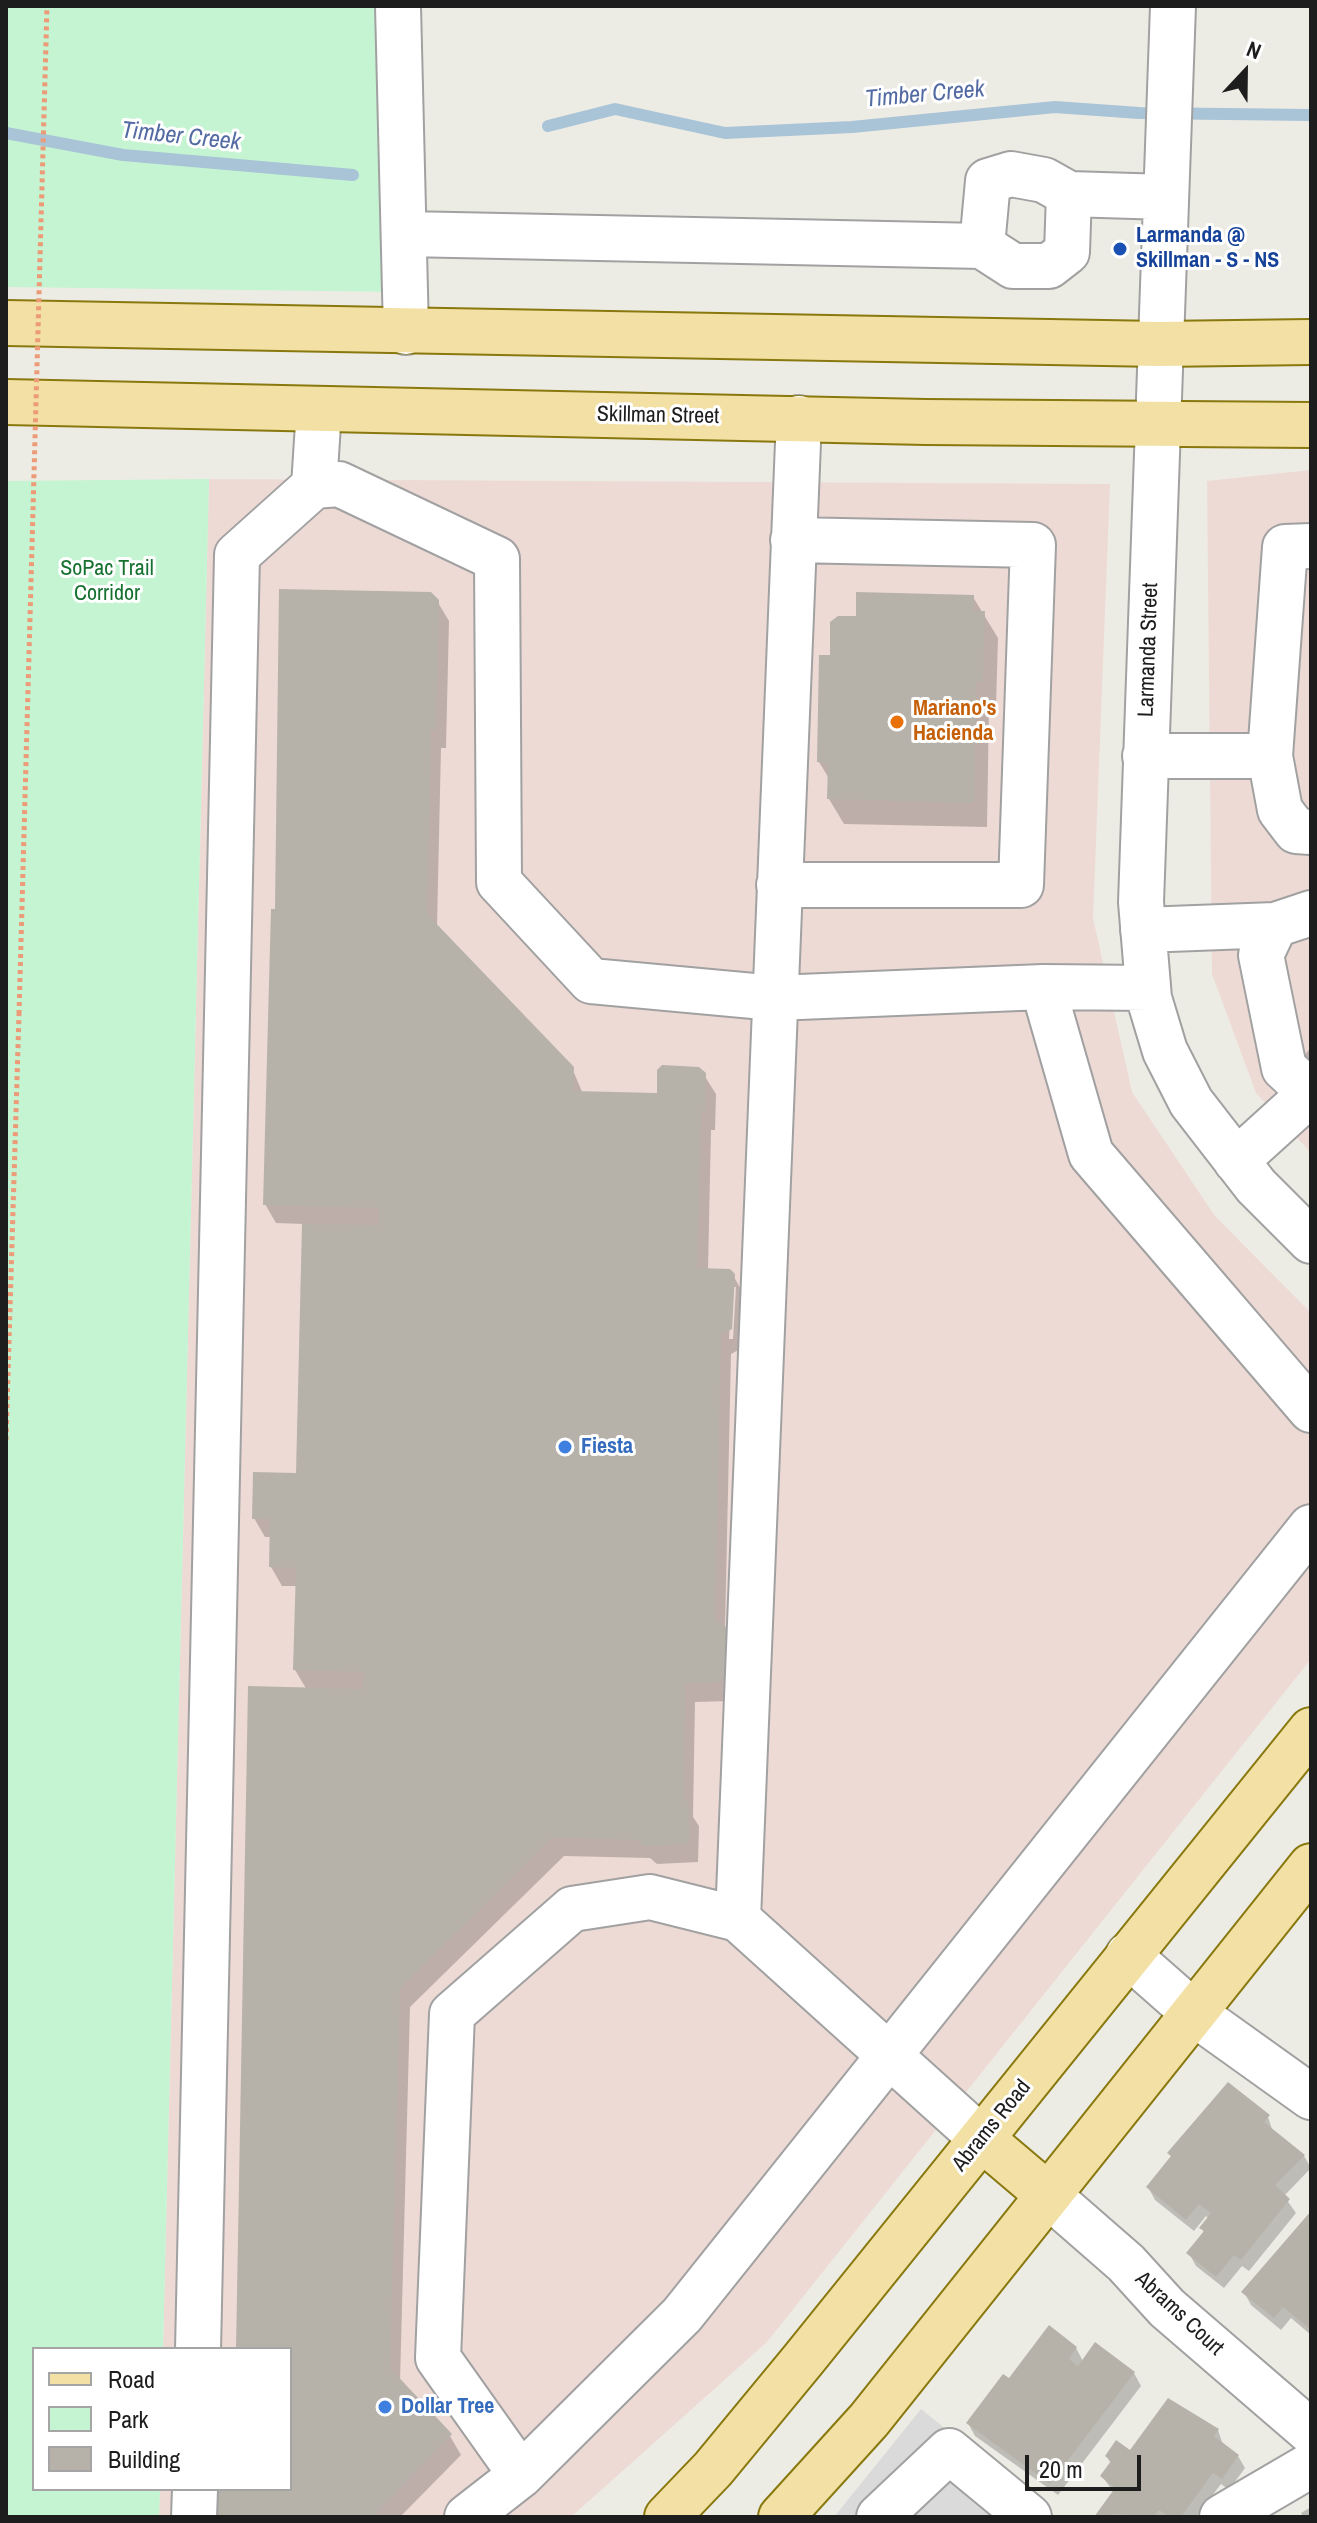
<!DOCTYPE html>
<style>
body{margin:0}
#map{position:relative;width:1317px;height:2523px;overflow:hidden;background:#edece4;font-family:"Archivo Narrow",sans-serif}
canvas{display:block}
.frame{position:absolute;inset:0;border:8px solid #1d1d1d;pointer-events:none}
.legend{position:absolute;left:32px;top:2347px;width:260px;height:144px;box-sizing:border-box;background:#fff;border:2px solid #a5a5a5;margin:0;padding:10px 14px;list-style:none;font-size:24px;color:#1d1d1d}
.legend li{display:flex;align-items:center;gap:16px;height:40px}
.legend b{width:40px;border:2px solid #a5a5a5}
.north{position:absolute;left:1205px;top:32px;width:80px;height:80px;-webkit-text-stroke:6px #fff;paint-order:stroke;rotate:22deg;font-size:22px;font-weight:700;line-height:32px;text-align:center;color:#1d1d1d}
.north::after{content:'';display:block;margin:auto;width:28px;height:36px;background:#1d1d1d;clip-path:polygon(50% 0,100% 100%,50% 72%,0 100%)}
.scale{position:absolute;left:1025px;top:2455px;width:116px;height:36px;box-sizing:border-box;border:4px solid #1d1d1d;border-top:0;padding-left:10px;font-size:24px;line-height:28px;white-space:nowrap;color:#1d1d1d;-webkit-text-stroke:6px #fff;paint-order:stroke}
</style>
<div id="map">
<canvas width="1317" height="2523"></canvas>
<div class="frame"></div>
<ul class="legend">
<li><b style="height:10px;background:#f2e0a4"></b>Road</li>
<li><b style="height:22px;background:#c5f4d2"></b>Park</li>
<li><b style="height:22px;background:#b6b2aa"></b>Building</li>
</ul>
<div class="north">N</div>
<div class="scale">20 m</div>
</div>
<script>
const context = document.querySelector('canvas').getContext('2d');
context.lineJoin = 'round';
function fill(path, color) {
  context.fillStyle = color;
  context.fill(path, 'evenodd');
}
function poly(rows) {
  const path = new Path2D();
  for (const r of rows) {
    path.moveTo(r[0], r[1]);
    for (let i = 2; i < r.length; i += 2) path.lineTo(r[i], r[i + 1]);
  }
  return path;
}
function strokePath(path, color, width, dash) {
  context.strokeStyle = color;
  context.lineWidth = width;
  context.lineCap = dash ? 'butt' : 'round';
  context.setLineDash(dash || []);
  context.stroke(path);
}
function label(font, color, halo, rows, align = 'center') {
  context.font = font + ' "Archivo Narrow",sans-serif';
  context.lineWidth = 6;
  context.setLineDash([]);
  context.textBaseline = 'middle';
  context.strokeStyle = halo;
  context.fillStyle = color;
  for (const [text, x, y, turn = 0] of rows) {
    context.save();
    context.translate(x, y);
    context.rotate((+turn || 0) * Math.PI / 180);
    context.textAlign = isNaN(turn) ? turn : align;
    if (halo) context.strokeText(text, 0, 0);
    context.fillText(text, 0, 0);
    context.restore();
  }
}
fill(poly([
 [921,2409,1055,2517,834,2517]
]), '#dbdada');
fill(poly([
 [1311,470,1311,1153,1256,1093,1212,974,1207,481],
 [209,479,1110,484,1093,918,1132,1092,1215,1216,1311,1313,1311,1659,767,2342,571,2517,159,2517,160,2489,290,2489,290,2349,163,2349]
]), '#eddad5');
fill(poly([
 [6,6,383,6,401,292,6,287],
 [209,479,163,2349,34,2349,34,2489,160,2489,159,2517,6,2517,6,481]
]), '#c5f4d2');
fill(poly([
 [973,597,998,638,996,706,989,706,987,827,844,824,829,799,830,780,819,762,832,657,858,618],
 [437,601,449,621,446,748,441,748,437,927,572,1068,583,1094,659,1095,704,1075,716,1094,715,1130,711,1130,708,1270,733,1275,744,1295,742,1348,731,1354,725,1629,736,1649,730,1701,695,1702,693,1817,699,1826,698,1862,657,1864,650,1858,564,1856,410,2007,400,2382,450,2436,461,2455,400,2517,215,2517,290,2489,290,2349,238,2349,307,1690,295,1670,297,1586,282,1586,271,1567,272,1537,265,1537,254,1518,298,1475,304,1224,276,1223,265,1204,277,911],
 [732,1287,736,1287,733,1339,729,1339],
 [1311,1047,1311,1065,1305,1055],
 [1268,2117,1273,2132,1304,2156,1311,2168,1284,2196,1296,2213,1249,2271,1242,2266,1224,2288,1196,2266,1189,2253,1204,2233,1202,2228,1209,2219,1206,2216,1194,2231,1155,2200,1148,2187,1172,2158,1169,2153],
 [1311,2214,1311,2335,1291,2318,1281,2330,1251,2305,1244,2292],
 [1076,2348,1083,2361,1134,2373,1141,2386,1058,2495,975,2436,968,2423,1009,2381],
 [1218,2430,1223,2445,1238,2456,1245,2468,1229,2490,1221,2484,1196,2517,1097,2517,1114,2493,1102,2476,1111,2464,1107,2457],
 [1311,2507,1311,2517,1303,2517,1301,2513]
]), '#0003');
strokePath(poly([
 [548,126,615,109,725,133,852,127,1055,107,1139,113,1311,115],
 [6,133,123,155,353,175]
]), '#a9c3d7', 12);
fill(poly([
 [279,589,431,592,439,600,436,729,431,730,427,914,574,1067,573,1091,657,1093,657,1070,662,1065,699,1067,706,1073,705,1111,701,1112,697,1268,730,1269,735,1274,732,1329,721,1334,715,1619,727,1628,724,1676,719,1682,685,1683,684,1798,689,1805,689,1844,644,1846,637,1840,553,1837,400,1988,390,2368,452,2434,372,2517,213,2517,214,2489,290,2489,290,2349,236,2349,248,1686,363,1689,364,1672,293,1670,296,1568,269,1567,270,1519,252,1519,253,1472,296,1473,302,1224,379,1225,379,1208,263,1205,271,909,275,909],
 [856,592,974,595,974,611,985,611,983,682,976,682,974,803,827,799,828,763,817,762,819,655,830,655,830,622,838,616,856,616],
 [1228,2082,1270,2115,1264,2122,1305,2155,1275,2185,1290,2199,1241,2260,1234,2255,1216,2277,1186,2253,1204,2231,1199,2228,1211,2213,1199,2204,1186,2220,1146,2187,1171,2156,1167,2153],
 [1311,2211,1311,2330,1283,2307,1274,2318,1241,2292],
 [1049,2325,1077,2347,1069,2359,1078,2366,1095,2342,1135,2372,1050,2484,966,2423,1003,2374,1009,2378],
 [1168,2398,1219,2429,1214,2436,1239,2455,1222,2479,1213,2473,1181,2517,1169,2517,1159,2510,1153,2517,1117,2514,1094,2517,1115,2488,1100,2476,1111,2461,1105,2456,1116,2440,1130,2450]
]), '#b6b2aa');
const minor = poly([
 [398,6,406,332],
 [1173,6,1141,902,1149,998,1165,1051,1191,1102,1256,1186,1311,1241],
 [406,234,982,246,1013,266,1049,266,1067,252,1069,194,1166,197],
 [982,246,988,181,1011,174,1044,180,1069,194],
 [799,418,738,1919,982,2139],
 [314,486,319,409],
 [1311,546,1285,547,1270,756,1280,810,1296,831,1311,832],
 [1145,756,1270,756],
 [779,885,1021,885,1033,545,793,540],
 [1311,913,1275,925,1261,955,1284,1068,1311,1093],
 [1143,930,1275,925],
 [1148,988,1043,987,1091,1154,1311,1410],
 [1236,1161,1311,1093],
 [738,1919,650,1897,572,1909,452,2014,438,2358,521,2475,682,2315,1311,1527],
 [1128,1955,1195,2014,1311,2097],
 [1048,2195,1126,2263,1167,2308,1311,2432],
 [198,2349,237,555,314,486,339,484,497,559,499,882,591,981,775,998,1043,987],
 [194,2517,195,2489],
 [467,2517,521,2475],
 [879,2517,949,2451,1029,2517],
 [1222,2517,1311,2465]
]);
const major = poly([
 [6,323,1159,344,1311,342],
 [6,402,926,422,1311,425],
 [982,2139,1048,2195],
 [667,2517,713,2469,803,2360,1311,1730],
 [781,2517,869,2420,1311,1866]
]);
strokePath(minor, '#a1a1a1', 48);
strokePath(major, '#88780e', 48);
strokePath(poly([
 [6,1440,19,1014]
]), '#ec9a77', 5, [4, 4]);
strokePath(minor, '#fff', 44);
strokePath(major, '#f2e0a4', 44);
strokePath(poly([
 [19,1014,47,6]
]), '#ec9a77', 5, [4, 4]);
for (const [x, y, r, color] of [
 [1120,249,8,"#1a4fb4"],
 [897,722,8,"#e8710a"],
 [565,1447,8,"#3f7fe0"],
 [385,2407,8,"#3f7fe0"]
]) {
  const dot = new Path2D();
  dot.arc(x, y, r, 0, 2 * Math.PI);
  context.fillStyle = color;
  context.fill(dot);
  strokePath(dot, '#fff', 3);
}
label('bold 22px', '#164399', '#fff', [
 ["Larmanda @",1136,236],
 ["Skillman - S - NS",1136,261]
], 'left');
label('22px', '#1d1d1d', '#fff', [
 ["Skillman Street",658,416,1],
 ["Larmanda Street",1149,650,-88],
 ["Abrams Road",992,2126,-51],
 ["Abrams Court",1179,2314,43]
]);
label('22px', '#167130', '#fff', [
 ["SoPac Trail",107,569],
 ["Corridor",107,594]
]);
label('bold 22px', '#c56008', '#fff', [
 ["Mariano's",913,709],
 ["Hacienda",913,734]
], 'left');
label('bold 22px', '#366cbe', '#fff', [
 ["Fiesta",581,1447],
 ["Dollar Tree",401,2407]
], 'left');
label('italic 24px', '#536ba3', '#fff', [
 ["Timber Creek",925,95,-5],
 ["Timber Creek",181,137,6]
]);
</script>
